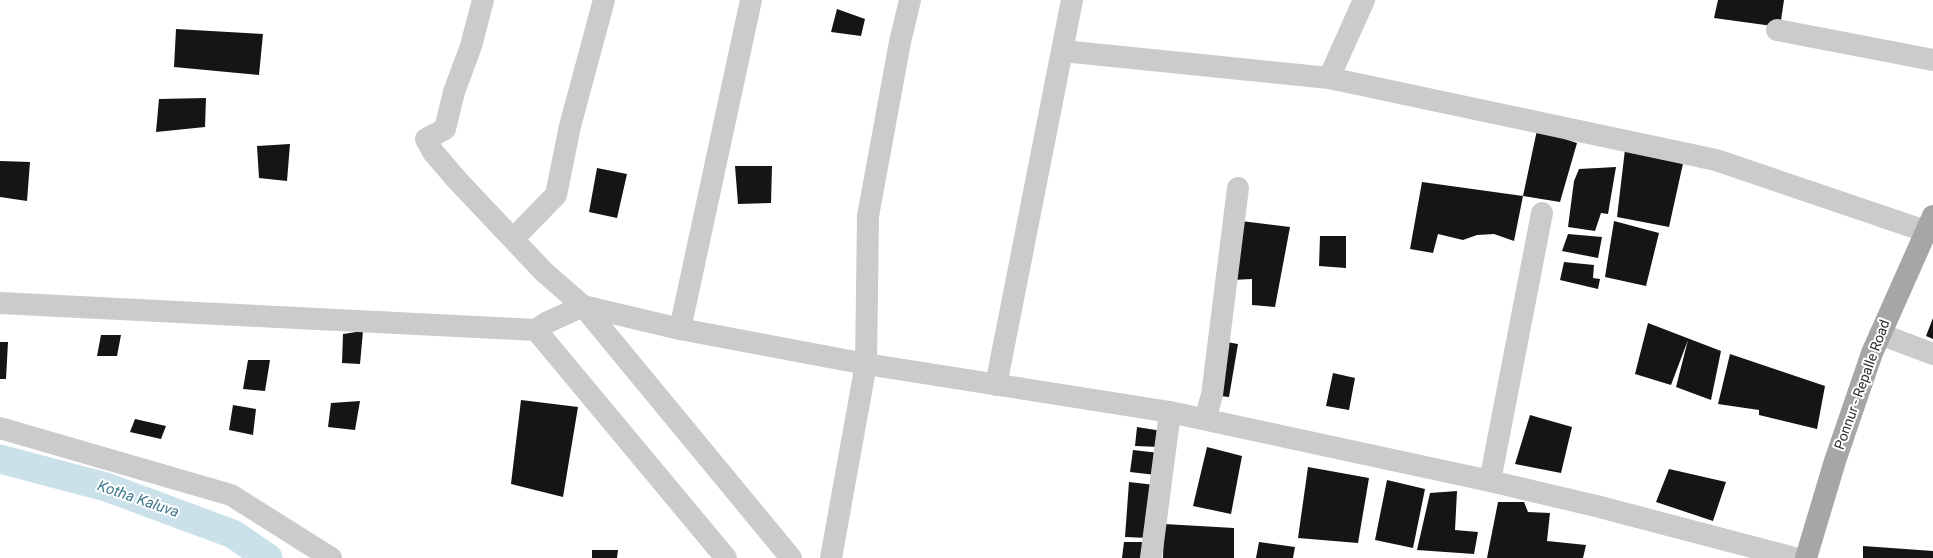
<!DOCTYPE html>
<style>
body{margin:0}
canvas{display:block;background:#fff}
</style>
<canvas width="1933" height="558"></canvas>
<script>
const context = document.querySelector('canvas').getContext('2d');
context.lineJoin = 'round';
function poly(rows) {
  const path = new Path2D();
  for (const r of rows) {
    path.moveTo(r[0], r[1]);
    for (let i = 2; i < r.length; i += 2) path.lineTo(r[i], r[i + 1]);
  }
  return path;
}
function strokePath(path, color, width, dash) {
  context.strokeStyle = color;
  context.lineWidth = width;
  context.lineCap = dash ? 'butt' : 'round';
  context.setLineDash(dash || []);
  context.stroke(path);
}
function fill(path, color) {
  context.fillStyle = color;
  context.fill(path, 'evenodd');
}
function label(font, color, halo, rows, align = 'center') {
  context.font = font + ' Roboto,sans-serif';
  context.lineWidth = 4;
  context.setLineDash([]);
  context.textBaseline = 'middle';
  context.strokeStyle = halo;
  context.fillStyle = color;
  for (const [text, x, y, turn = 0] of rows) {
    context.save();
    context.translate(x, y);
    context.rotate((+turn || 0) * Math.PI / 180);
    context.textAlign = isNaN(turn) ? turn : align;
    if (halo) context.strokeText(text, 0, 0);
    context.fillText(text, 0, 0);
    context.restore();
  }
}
strokePath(poly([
 [0,459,106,487,233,534,268,558]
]), '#cae1ea', 29);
fill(poly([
 [1718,0,1784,0,1780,27,1714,18],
 [837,9,865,19,861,36,831,32],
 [176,29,263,34,259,75,174,67],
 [206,98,205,127,156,132,159,99],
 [1537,130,1577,143,1560,202,1523,196],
 [1626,141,1684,159,1669,227,1617,217],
 [290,144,287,181,259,178,257,146],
 [0,161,30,162,27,201,0,197],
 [735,166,772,166,771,203,738,204],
 [1616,167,1608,214,1601,213,1595,231,1568,227,1574,181,1579,169],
 [597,168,627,174,617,218,589,212],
 [1422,182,1523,196,1514,241,1494,234,1477,235,1463,240,1438,234,1433,253,1410,249],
 [1241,221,1290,227,1275,307,1252,305,1252,279,1232,280],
 [1614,221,1659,233,1646,286,1605,277],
 [1568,234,1602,237,1598,258,1562,251],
 [1320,236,1346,236,1346,268,1319,266],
 [1564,262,1594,265,1593,278,1600,279,1598,289,1560,280],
 [1933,318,1933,339,1926,336],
 [1648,323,1721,351,1711,400,1676,387,1688,340,1671,385,1635,374],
 [363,331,360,364,342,363,343,334],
 [101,335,121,335,117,356,97,356],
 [1221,341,1238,344,1229,397,1212,395],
 [0,342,8,342,6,379,0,379],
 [1730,354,1825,386,1817,429,1759,415,1759,410,1718,404],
 [248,360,270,360,265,391,243,389],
 [1333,373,1355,378,1349,410,1326,406],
 [521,400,578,407,563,497,511,484],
 [360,401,355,430,328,427,331,403],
 [233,405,256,409,253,435,229,430],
 [1530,415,1572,427,1561,473,1515,464],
 [135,419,166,426,161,439,130,432],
 [1137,427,1162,431,1160,447,1135,446],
 [1207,447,1242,456,1231,514,1193,506],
 [1133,450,1159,453,1156,475,1130,472],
 [1308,467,1369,478,1358,543,1298,538],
 [1669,469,1726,482,1713,521,1656,502],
 [1387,480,1425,489,1413,548,1375,540],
 [1129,482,1155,485,1149,538,1125,537],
 [1457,491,1455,530,1478,532,1474,554,1417,550,1430,493],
 [1498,502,1524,502,1528,512,1550,513,1547,541,1586,545,1583,558,1487,558],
 [1164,524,1234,528,1234,558,1163,558],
 [1124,542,1149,542,1148,558,1122,558],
 [1259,542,1295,547,1293,558,1256,558],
 [1863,546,1933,551,1933,558,1863,558],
 [592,550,618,550,617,558,592,558]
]), '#151515');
strokePath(poly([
 [483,0,471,46,454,92,445,129,426,139,433,152,457,180,544,272,583,306,791,558],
 [1777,30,1933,60],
 [1063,51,1329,78,1716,160,1925,231],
 [1329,78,1364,0],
 [513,239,556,195,570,126,604,0],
 [0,303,536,330,546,323,583,306,680,329,866,364,1170,412,1490,481,1596,506,1794,558],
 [680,329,751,0],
 [536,330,726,558],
 [1880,334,1933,354],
 [996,385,1072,0],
 [1205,419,1212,395,1238,188],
 [0,428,231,495,331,558],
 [1490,481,1542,213],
 [831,558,866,364,868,216,900,42,910,0],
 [1151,558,1170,412]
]), '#cbcbcb', 22);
strokePath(poly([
 [1806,558,1835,461,1872,353,1933,216]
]), '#a6a6a6', 22);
label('14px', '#2e2e2e', '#fff', [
 ["Ponnur - Repalle Road",1863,385,-70]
]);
label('italic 15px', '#40778d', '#fff', [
 ["Kotha Kaluva",138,500,19]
]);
</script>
